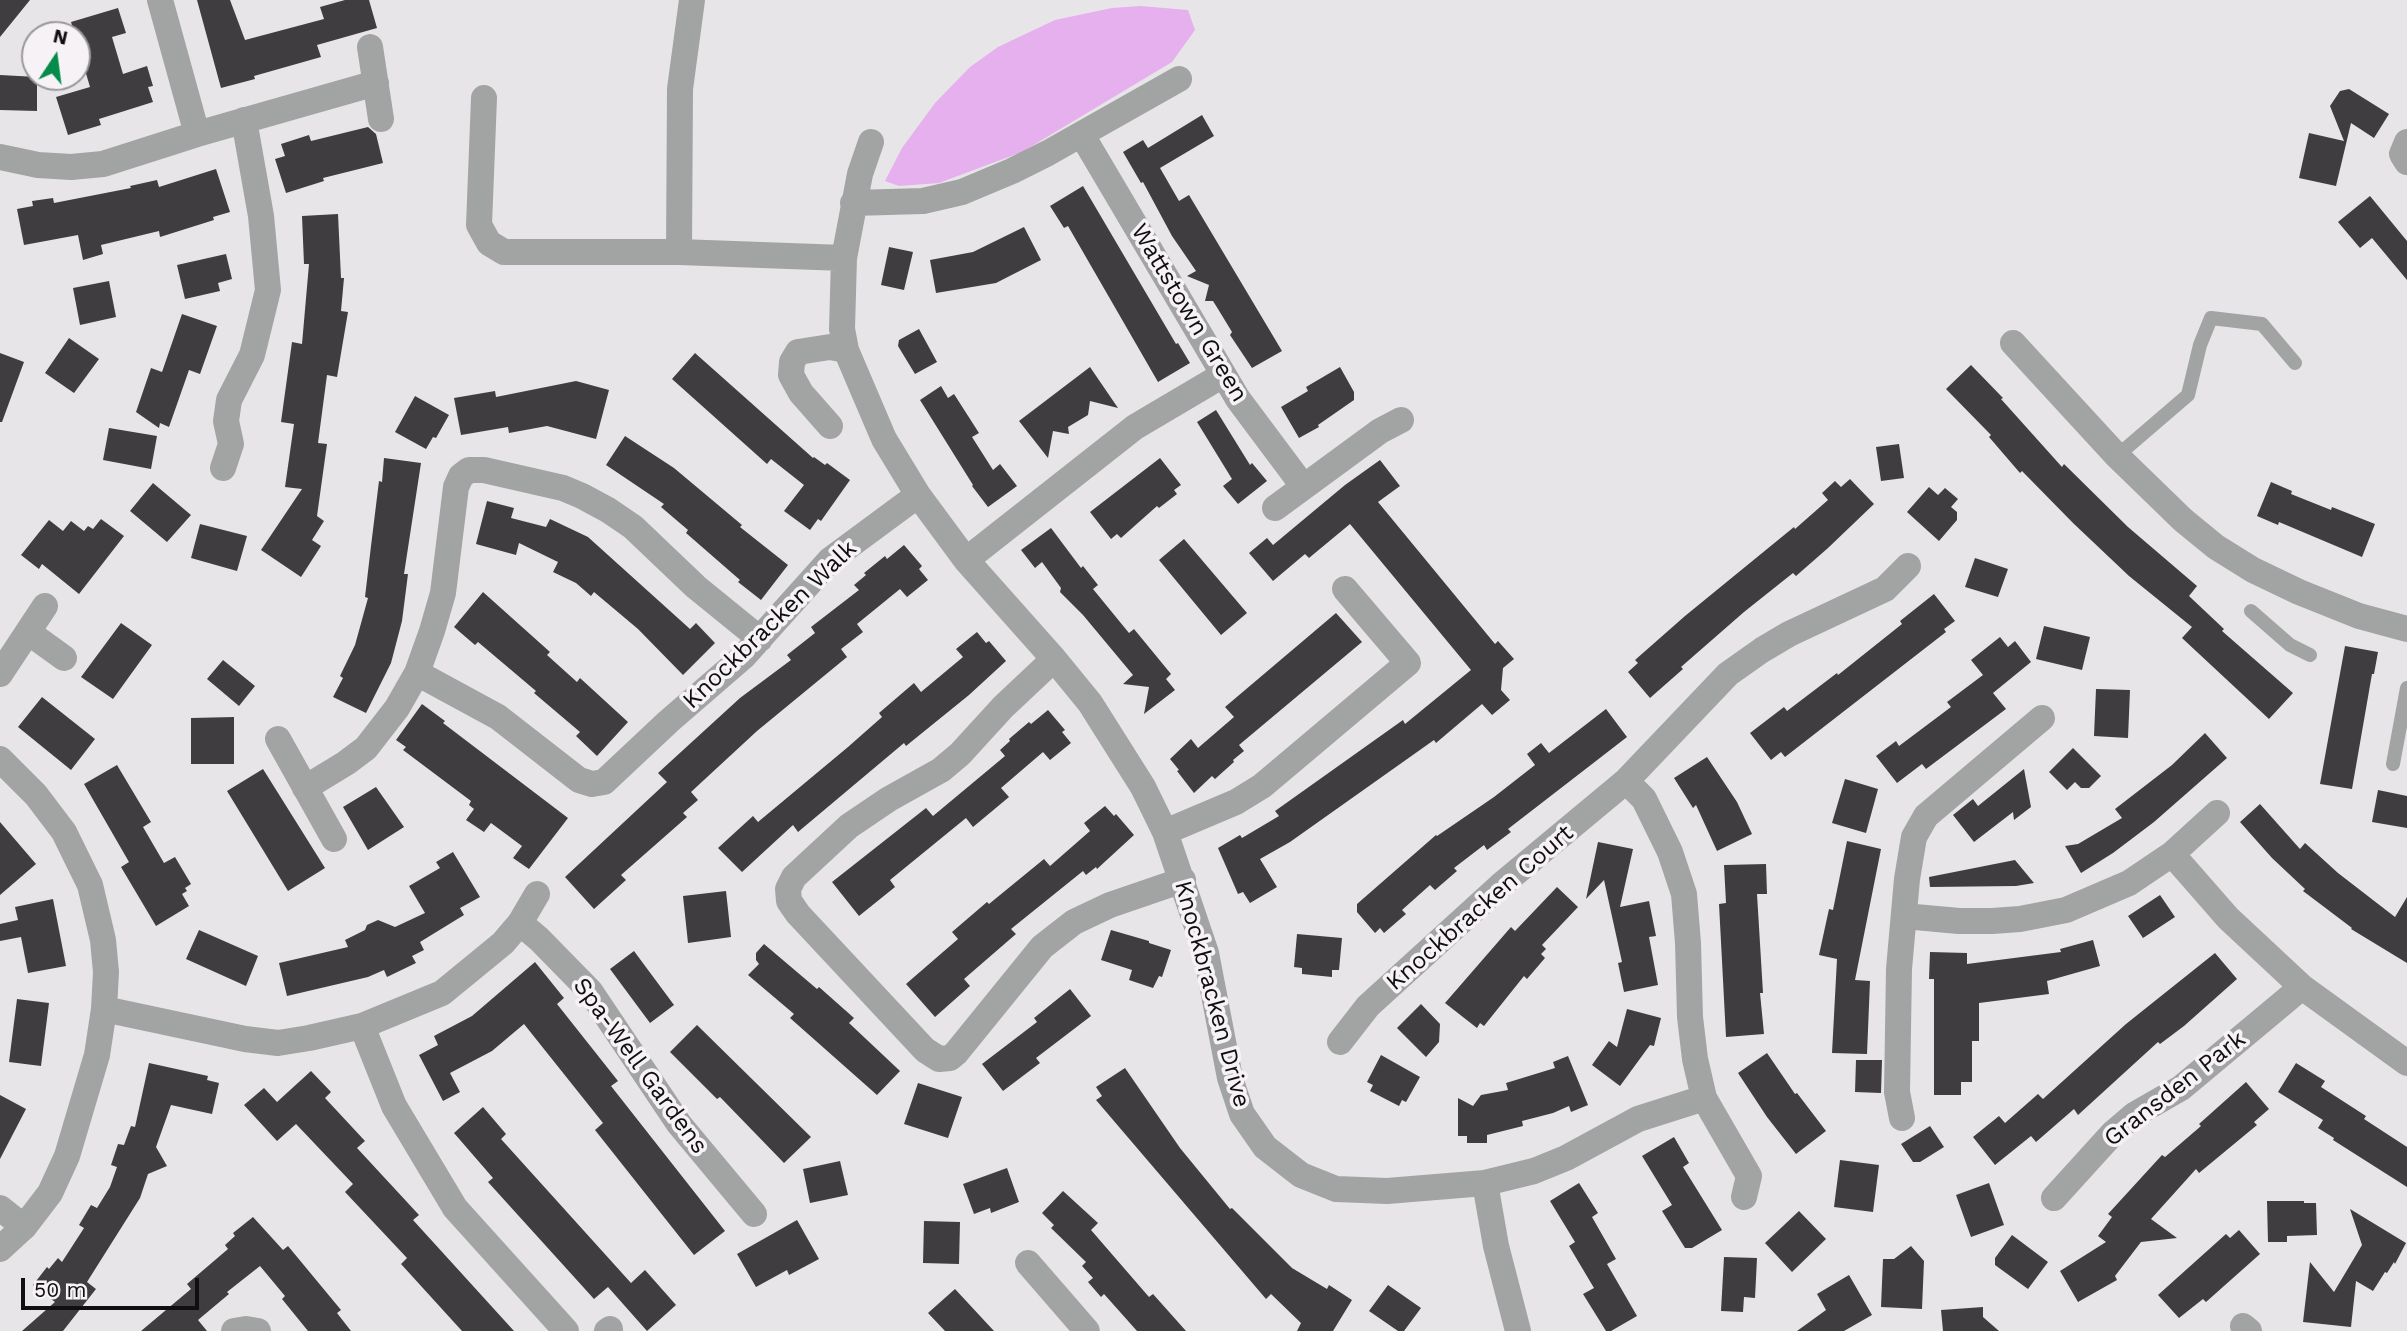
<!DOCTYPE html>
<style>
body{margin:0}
#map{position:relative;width:2407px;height:1331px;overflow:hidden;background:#e8e5e9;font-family:"Work Sans",sans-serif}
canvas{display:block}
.north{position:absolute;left:21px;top:21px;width:70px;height:70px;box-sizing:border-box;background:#f6f2f6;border:2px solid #9a979a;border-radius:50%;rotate:13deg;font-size:19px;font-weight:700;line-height:28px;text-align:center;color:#100f10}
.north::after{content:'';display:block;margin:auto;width:24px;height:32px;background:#068c4a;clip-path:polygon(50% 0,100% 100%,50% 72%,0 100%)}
.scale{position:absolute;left:21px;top:1278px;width:178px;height:32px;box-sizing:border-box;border:4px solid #100f10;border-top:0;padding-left:9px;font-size:21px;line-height:24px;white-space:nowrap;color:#100f10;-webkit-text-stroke:5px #f6f2f6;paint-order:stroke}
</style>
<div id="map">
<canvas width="2407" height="1331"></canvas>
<div class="north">N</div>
<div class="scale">50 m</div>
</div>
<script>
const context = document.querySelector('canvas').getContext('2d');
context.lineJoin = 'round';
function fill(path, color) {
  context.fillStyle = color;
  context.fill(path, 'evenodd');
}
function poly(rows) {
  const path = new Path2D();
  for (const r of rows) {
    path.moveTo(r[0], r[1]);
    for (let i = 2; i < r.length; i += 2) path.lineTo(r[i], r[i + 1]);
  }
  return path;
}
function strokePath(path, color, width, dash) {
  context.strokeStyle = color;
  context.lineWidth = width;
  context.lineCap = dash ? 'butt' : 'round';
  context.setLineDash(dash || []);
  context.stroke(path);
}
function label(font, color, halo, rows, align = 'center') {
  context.font = font + ' "Work Sans",sans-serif';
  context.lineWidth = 7;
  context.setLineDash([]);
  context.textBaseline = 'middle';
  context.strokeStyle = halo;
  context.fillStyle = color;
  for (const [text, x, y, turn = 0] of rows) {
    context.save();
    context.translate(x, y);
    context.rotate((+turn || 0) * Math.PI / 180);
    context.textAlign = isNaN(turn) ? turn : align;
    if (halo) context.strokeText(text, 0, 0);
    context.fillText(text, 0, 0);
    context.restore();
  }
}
fill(poly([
 [1140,6,1188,10,1195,30,1172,62,1022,152,939,183,899,186,885,181,902,148,935,103,970,67,998,47,1055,20,1112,8]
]), '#e6afed');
fill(poly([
 [0,0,30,0,0,37],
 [197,0,230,0,245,40,324,19,320,7,345,0,369,0,377,28,317,45,321,57,254,76,255,79,221,88],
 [118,8,126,33,112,37,123,74,147,66,153,86,148,87,153,102,99,119,101,125,68,135,56,97,90,87,77,43,77,35,75,35,71,22],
 [0,75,37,77,37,111,0,110],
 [2349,89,2389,114,2374,138,2351,123,2336,186,2299,178,2309,133,2344,141,2330,106,2340,91],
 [1202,115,1214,136,1160,168,1179,201,1189,195,1282,351,1252,368,1230,335,1232,332,1218,309,1213,301,1205,301,1209,285,1187,276,1196,271,1172,236,1143,182,1141,183,1123,152,1143,140,1148,148],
 [368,127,376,134,383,163,323,178,324,181,286,193,275,159,285,156,281,144,309,135,311,141],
 [216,169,230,212,213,217,214,220,160,237,159,231,101,245,103,254,83,260,78,235,24,245,17,209,33,206,32,201,53,198,54,203,131,188,130,186,157,180,159,187],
 [1083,186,1176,344,1178,343,1190,363,1158,382,1068,226,1064,228,1050,206],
 [2370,196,2407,241,2407,280,2372,238,2360,248,2338,222],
 [338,214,341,278,344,278,341,311,348,312,337,377,327,375,318,443,327,444,317,516,324,521,312,540,321,546,301,577,261,550,302,489,285,487,294,424,281,422,292,342,302,344,309,264,304,264,302,216],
 [1024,227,1041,260,996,283,936,293,930,260,973,252],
 [889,247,913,252,904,290,881,285],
 [226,254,232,279,218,283,220,291,185,299,177,265],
 [109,281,116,317,80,325,73,288],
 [182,314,217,326,200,374,189,370,169,427,160,423,159,428,136,412,151,368,162,372],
 [919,329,937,362,915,374,898,346,899,340],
 [69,338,99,359,74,393,45,373],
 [0,353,24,362,2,422,0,422],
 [695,353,813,458,814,457,825,465,827,463,850,480,821,521,818,519,810,530,784,511,804,485,771,459,767,464,672,379],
 [1971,365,2003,398,2001,399,2062,467,2064,464,2128,527,2197,586,2189,596,2224,629,2222,631,2293,693,2269,719,2182,638,2192,627,2129,576,2073,523,2022,471,2020,473,1989,437,1991,435,1946,389],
 [1090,367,1118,408,1090,401,1088,415,1068,427,1069,434,1053,431,1048,458,1019,421],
 [1340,367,1354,392,1354,400,1318,425,1319,427,1299,438,1281,407,1308,391,1306,387],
 [576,381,609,390,596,439,547,426,509,433,508,427,461,435,454,398,495,391,496,397],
 [941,386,948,398,954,394,979,433,972,437,993,470,1000,464,1017,486,988,507,972,486,973,485,920,400],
 [415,396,449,415,436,438,433,437,426,449,395,432],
 [1216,410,1250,465,1252,463,1267,481,1238,504,1223,486,1232,479,1197,422],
 [109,428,157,436,151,469,103,460],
 [625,436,674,468,742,525,740,527,788,565,761,600,738,582,740,580,686,533,688,530,661,507,664,504,606,465],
 [1899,444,1904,478,1881,481,1876,447],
 [384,458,421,463,404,574,408,574,402,621,391,663,366,713,333,697,343,678,340,676,355,645,368,598,365,597,371,546,379,481,382,482],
 [1160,458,1181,485,1174,490,1177,494,1159,508,1157,506,1121,538,1117,534,1111,539,1090,512],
 [1380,460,1400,486,1378,502,1495,644,1498,641,1514,659,1503,668,1501,690,1510,700,1492,715,1482,704,1436,743,1434,740,1290,842,1260,859,1277,887,1250,903,1243,892,1238,894,1218,848,1240,835,1242,838,1279,816,1275,811,1403,720,1405,724,1471,670,1350,524,1309,558,1305,554,1273,581,1249,553,1267,538,1273,545,1345,485],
 [1850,479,1874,504,1828,548,1796,576,1793,573,1744,612,1681,667,1683,669,1650,698,1628,672,1638,663,1635,660,1685,616,1794,527,1795,529,1828,500,1822,493,1835,481,1841,487],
 [2271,482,2292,491,2291,494,2331,510,2332,507,2375,524,2362,557,2279,522,2278,525,2257,516],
 [153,483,191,515,167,542,130,511],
 [1929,487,1938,495,1945,488,1958,499,1951,507,1957,512,1957,520,1939,541,1907,512],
 [487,501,514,508,511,518,546,527,550,519,588,537,690,629,696,623,715,643,683,675,638,629,594,592,591,596,576,583,553,572,558,562,519,543,516,555,476,544],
 [101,519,124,536,79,594,42,564,39,569,21,555,49,520,63,531,71,521,84,531,88,526,93,529],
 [200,524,247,536,237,571,191,558],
 [1051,528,1081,568,1083,566,1098,585,1093,589,1129,633,1134,629,1171,674,1166,679,1175,690,1144,714,1149,687,1123,684,1133,675,1083,615,1060,592,1061,588,1042,562,1035,568,1021,550],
 [1184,539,1247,613,1221,635,1159,560],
 [904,545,922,566,919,569,928,580,907,597,900,589,857,624,863,632,841,649,847,657,757,731,691,792,698,800,683,813,687,817,621,875,626,880,594,909,565,877,667,782,658,773,740,698,791,660,787,655,815,633,811,627,859,590,854,585,866,575,864,573,885,556,887,559],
 [1975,558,2008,569,1998,597,1965,587],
 [483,592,550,652,547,655,577,682,580,678,628,722,597,756,576,736,580,732,534,693,536,691,478,642,475,645,454,627],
 [1934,594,1955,621,1944,629,1946,632,1785,757,1781,752,1771,760,1750,733,1784,707,1787,711,1837,673,1838,675,1902,624,1900,621],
 [1336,613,1362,642,1239,745,1244,751,1233,760,1234,762,1215,779,1212,776,1194,793,1177,771,1179,770,1170,759,1191,739,1198,748,1234,717,1225,707],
 [121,623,152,645,113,699,81,677],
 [2044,626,2090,637,2082,670,2036,659],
 [977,632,986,643,989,641,1006,661,969,695,906,746,904,743,798,832,793,825,742,872,718,848,753,816,758,822,848,747,882,717,879,713,914,683,921,692,963,657,956,649],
 [2000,637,2008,647,2015,641,2031,662,1993,693,2006,709,1926,769,1922,764,1897,783,1876,756,1896,741,1899,746,1951,707,1947,702,1983,675,1971,660],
 [2345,646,2378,652,2374,674,2372,674,2352,789,2320,784],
 [223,660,255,686,239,706,207,679],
 [2096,689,2130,690,2128,738,2094,736],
 [42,697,95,739,71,770,18,727],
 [422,704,445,721,443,723,568,818,529,869,513,858,522,846,491,823,484,832,466,820,474,809,469,805,471,801,403,750,406,747,396,740],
 [1606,709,1627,737,1508,829,1511,832,1487,850,1484,845,1454,868,1457,871,1435,890,1430,885,1402,910,1406,914,1384,933,1380,928,1375,933,1357,912,1357,904,1436,835,1437,836,1494,797,1535,765,1527,754,1541,743,1549,753],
 [1048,710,1065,730,1062,732,1071,743,1050,760,1043,752,1001,788,1009,797,973,827,966,818,890,880,895,887,859,916,832,882,926,808,933,816,1005,756,1000,750,1010,741,1009,739,1029,722,1031,724],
 [234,717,234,764,191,764,191,718],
 [2205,733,2227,758,2154,822,2113,853,2081,873,2065,846,2078,844,2122,818,2115,809,2172,765],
 [2073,748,2101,776,2089,788,2081,788,2075,782,2067,790,2049,772],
 [1707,757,1737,802,1752,834,1717,851,1696,805,1693,808,1674,778],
 [117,765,151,822,143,827,164,863,175,857,191,884,185,888,187,891,182,894,189,906,156,926,121,867,129,862,84,784],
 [263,769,325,868,288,891,227,791],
 [2024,769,2031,807,2014,820,2013,812,1974,842,1953,815,1973,799,1978,806],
 [1845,779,1878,789,1866,833,1832,823],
 [376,787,404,827,368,850,343,807],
 [2378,790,2407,796,2407,828,2372,822],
 [2260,804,2300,849,2305,843,2338,873,2395,917,2407,897,2407,963,2351,929,2352,928,2303,891,2305,889,2272,858,2240,822],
 [1105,806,1114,816,1116,814,1134,835,1097,869,1096,867,1086,875,1083,871,1011,929,1016,934,964,979,970,986,935,1017,906,984,958,939,952,932,987,902,989,904,1044,859,1050,866,1090,831,1084,823],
 [0,822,36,864,0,895],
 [1847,841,1881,849,1855,980,1870,981,1867,1054,1832,1053,1837,959,1819,955,1829,909,1833,910],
 [1598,842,1633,849,1620,907,1649,901,1656,936,1649,937,1658,985,1624,992,1618,963,1622,962,1604,880,1586,899],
 [453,852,480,897,460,908,464,915,420,942,424,950,412,956,416,963,387,977,384,970,368,977,287,996,279,963,348,947,345,940,365,930,367,925,378,920,395,927,425,913,409,886,440,868,436,862],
 [2015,860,2034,883,2016,886,1930,887,1929,877],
 [1766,864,1767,894,1757,894,1763,993,1760,993,1764,1034,1726,1037,1719,904,1726,903,1724,865],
 [1557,887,1578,907,1542,945,1546,949,1541,954,1545,958,1527,979,1524,976,1484,1026,1480,1023,1477,1028,1445,1003,1511,927,1515,931],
 [726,891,731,937,688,943,683,896],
 [2160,895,2175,917,2143,938,2128,916],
 [53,899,66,966,28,973,21,937,0,941,0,924,18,920,15,907],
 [199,930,258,956,246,986,186,959],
 [1111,930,1149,941,1149,943,1171,950,1162,977,1159,976,1153,988,1129,980,1132,970,1101,960],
 [1297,934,1342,938,1339,970,1332,970,1332,977,1302,974,1302,968,1294,967],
 [2093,940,2100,966,2047,981,2049,994,1979,1003,1979,1041,1972,1041,1972,1082,1961,1082,1961,1095,1934,1095,1934,979,1929,979,1930,952,1967,953,1967,964,2061,952,2060,949],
 [764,944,817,989,819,987,854,1018,849,1023,900,1071,877,1095,790,1018,794,1014,748,975,759,964,756,960,756,953],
 [634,951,674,1005,650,1023,610,969],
 [2215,953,2237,979,2184,1026,2160,1044,2158,1042,2078,1115,2074,1109,2036,1142,2031,1136,1995,1165,1973,1137,1999,1116,2005,1123,2038,1094,2043,1099,2126,1024],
 [535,962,564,998,557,1004,618,1081,611,1086,725,1231,694,1255,595,1130,603,1123,524,1024,492,1051,450,1073,460,1092,443,1101,419,1055,438,1045,434,1036,472,1016],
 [1070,989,1091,1016,1036,1058,1040,1063,1003,1091,982,1064,1037,1022,1034,1018],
 [17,999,49,1003,41,1066,9,1062],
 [1421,1004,1440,1024,1439,1042,1426,1057,1397,1028],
 [1627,1009,1661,1018,1654,1046,1650,1045,1620,1086,1592,1065,1609,1041,1617,1047],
 [697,1025,811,1137,784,1163,720,1097,717,1099,670,1052],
 [1767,1053,1795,1094,1797,1093,1826,1131,1796,1154,1767,1117,1738,1073],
 [1381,1055,1420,1077,1406,1102,1402,1100,1399,1106,1370,1091,1373,1085,1367,1082],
 [1568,1056,1588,1105,1571,1112,1569,1106,1553,1113,1522,1121,1523,1126,1487,1135,1487,1143,1467,1143,1467,1136,1458,1136,1458,1098,1473,1106,1481,1095,1508,1090,1506,1083,1555,1068,1553,1062],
 [1856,1060,1882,1060,1881,1093,1855,1092],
 [149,1063,208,1076,207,1080,219,1083,212,1114,171,1105,156,1147,167,1166,148,1174,140,1198,87,1282,96,1289,63,1331,22,1331,55,1302,33,1285,47,1267,49,1269,58,1258,62,1262,84,1228,79,1225,91,1205,97,1208,110,1187,117,1167,111,1165,118,1144,124,1145,131,1126,135,1127],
 [2296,1063,2325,1081,2321,1087,2366,1116,2364,1119,2407,1147,2407,1187,2333,1140,2334,1138,2318,1128,2323,1120,2278,1092],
 [1125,1068,1180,1148,1230,1209,1232,1208,1292,1268,1327,1289,1329,1285,1352,1300,1333,1331,1297,1331,1301,1323,1271,1294,1266,1299,1096,1100,1102,1096,1096,1087],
 [311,1071,331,1092,325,1098,365,1141,357,1148,419,1215,413,1220,514,1331,462,1331,401,1264,407,1258,345,1192,353,1184,296,1124,277,1141,244,1105,264,1088,277,1102],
 [2246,1082,2269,1109,2254,1122,2257,1125,2199,1173,2196,1169,2151,1219,2177,1238,2141,1242,2115,1276,2117,1280,2078,1302,2060,1271,2106,1242,2098,1236,2112,1217,2108,1214,2162,1155,2165,1157,2201,1126,2199,1124],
 [918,1083,962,1097,948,1138,904,1124],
 [0,1095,26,1109,0,1159],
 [483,1107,506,1134,501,1139,631,1283,645,1270,676,1305,647,1331,608,1287,594,1299,488,1182,493,1178,454,1133],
 [1930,1126,1944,1147,1920,1162,1913,1162,1901,1144],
 [1674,1137,1689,1163,1683,1167,1722,1230,1692,1248,1685,1248,1662,1211,1672,1205,1642,1156],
 [1840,1160,1879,1165,1873,1212,1834,1207],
 [840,1161,848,1195,810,1203,803,1169],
 [1007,1168,1019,1202,991,1213,990,1208,974,1214,963,1184],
 [1579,1183,1598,1213,1592,1217,1616,1259,1607,1264,1637,1316,1611,1331,1606,1331,1583,1294,1594,1288,1569,1246,1575,1242,1550,1201],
 [1989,1183,2004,1225,1971,1237,1956,1195],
 [1063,1191,1098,1223,1091,1230,1149,1297,1153,1294,1186,1331,1137,1331,1104,1294,1101,1297,1088,1282,1093,1278,1082,1266,1086,1262,1051,1228,1054,1225,1042,1213],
 [2267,1201,2304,1201,2304,1203,2316,1203,2317,1235,2287,1236,2287,1242,2268,1242],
 [2350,1209,2406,1243,2395,1264,2394,1262,2387,1273,2385,1272,2373,1291,2356,1281,2351,1327,2303,1322,2310,1262,2334,1292,2362,1245],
 [1799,1211,1826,1239,1792,1272,1765,1243],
 [253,1217,283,1250,288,1246,341,1310,337,1313,351,1331,308,1331,282,1299,285,1296,260,1266,227,1292,229,1294,198,1320,207,1331,141,1331,191,1289,187,1284,228,1249,225,1245,235,1236,233,1233],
 [797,1220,819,1259,789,1275,787,1270,756,1287,737,1254],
 [924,1221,960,1222,959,1264,923,1263],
 [2239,1230,2260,1254,2206,1302,2203,1299,2179,1318,2158,1295,2226,1234,2230,1238],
 [2012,1235,2048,1262,2028,1289,1995,1265,1995,1258],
 [1911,1246,1924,1261,1922,1309,1881,1307,1883,1259,1894,1259],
 [1724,1257,1757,1258,1755,1298,1744,1297,1743,1312,1721,1311],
 [1849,1275,1872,1315,1844,1331,1797,1331,1826,1310,1817,1294],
 [1388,1285,1421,1308,1404,1331,1398,1331,1369,1311],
 [955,1289,994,1331,945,1331,928,1313],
 [1983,1307,1983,1317,1999,1331,1943,1331,1941,1310]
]), '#3f3d40');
strokePath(poly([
 [2117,456,2188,395,2200,345,2211,318,2262,324,2295,363],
 [2251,611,2290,645,2310,655],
 [2393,764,2407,688]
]), '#a2a4a3', 14);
strokePath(poly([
 [160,0,197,134],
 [370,47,381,119],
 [484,98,479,225,489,243,504,252,679,252,844,258],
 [1082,135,1238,399,1303,486],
 [871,142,860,174,844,258,842,329,846,350,884,439,918,495,966,560,1054,659,1090,703,1143,787,1165,832,1206,953,1230,1078,1242,1114,1265,1147,1301,1175,1336,1189,1387,1191,1485,1183,1496,1246,1518,1331],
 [2407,142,2402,154,2407,162],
 [0,157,38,165,71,167,103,164,197,134,376,83],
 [853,203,923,201,962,192,1012,171,1048,153,1179,79],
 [679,252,680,89,692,0],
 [2013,343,2117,456,2183,520,2216,547,2253,570,2299,592,2359,616,2407,629],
 [830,426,801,393,791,375,792,362,798,352,830,347,846,350],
 [223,468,231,444,226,421,229,400,252,355,268,290,261,216,244,120],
 [1275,508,1380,431,1401,420],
 [966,560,1135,427,1223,375],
 [28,632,64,658],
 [1054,659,1003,707,960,754,941,770,889,799,849,826,794,877,788,889,789,901,798,914,925,1050,939,1059,950,1058,956,1053,1042,947,1074,922,1110,905,1183,880],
 [417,673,498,717,579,780,592,784,604,782,669,721,743,657,830,560,918,495],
 [0,674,45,606],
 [278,739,334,839],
 [0,759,36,795,64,832,90,885,103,940,106,972,104,1009,97,1055,67,1156,50,1193,24,1227,0,1249],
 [305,788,346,763,366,748,397,708,417,673,432,631,443,593,456,487,461,476,469,470,484,470,563,488,582,496,608,510,633,527,696,587,760,639],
 [1165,832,1236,802,1262,786,1408,663,1345,589],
 [2172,854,2228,918,2302,987,2407,1063],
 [1904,916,1959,921,1992,921,2020,919,2066,910,2129,883,2172,854,2217,813],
 [520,923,539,939,590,991,679,1124,754,1214],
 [104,1009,245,1039,278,1043,309,1038,362,1026,442,993,503,943,520,923,537,894],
 [362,1026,394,1106,455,1208,566,1331],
 [1340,1042,1368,1006,1501,885,1626,781,1728,674,1762,650,1789,634,1885,589,1908,566],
 [1704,1098,1749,1176,1744,1197],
 [1902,1118,1897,1092,1899,969,1907,879,1914,837,1926,816,2042,718],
 [1485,1183,1534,1171,1566,1158,1638,1119,1704,1098,1695,1059,1690,1017,1688,943,1684,894,1670,852,1644,799,1626,781],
 [2054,1198,2113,1133,2134,1115,2181,1088,2302,987],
 [0,1208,24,1227],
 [1028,1263,1087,1331],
 [2243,1326,2249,1331],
 [234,1331,246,1329,258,1331],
 [607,1331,610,1329]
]), '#a2a4a3', 26);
label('24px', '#100f10', '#f6f2f6', [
 ["Wattstown Green",1189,313,59],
 ["Knockbracken Walk",770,625,-44],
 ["Knockbracken Court",1480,908,-41],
 ["Knockbracken Drive",1212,994,75],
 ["Spa-Well Gardens",640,1066,54],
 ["Gransden Park",2175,1089,-38]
]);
</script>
